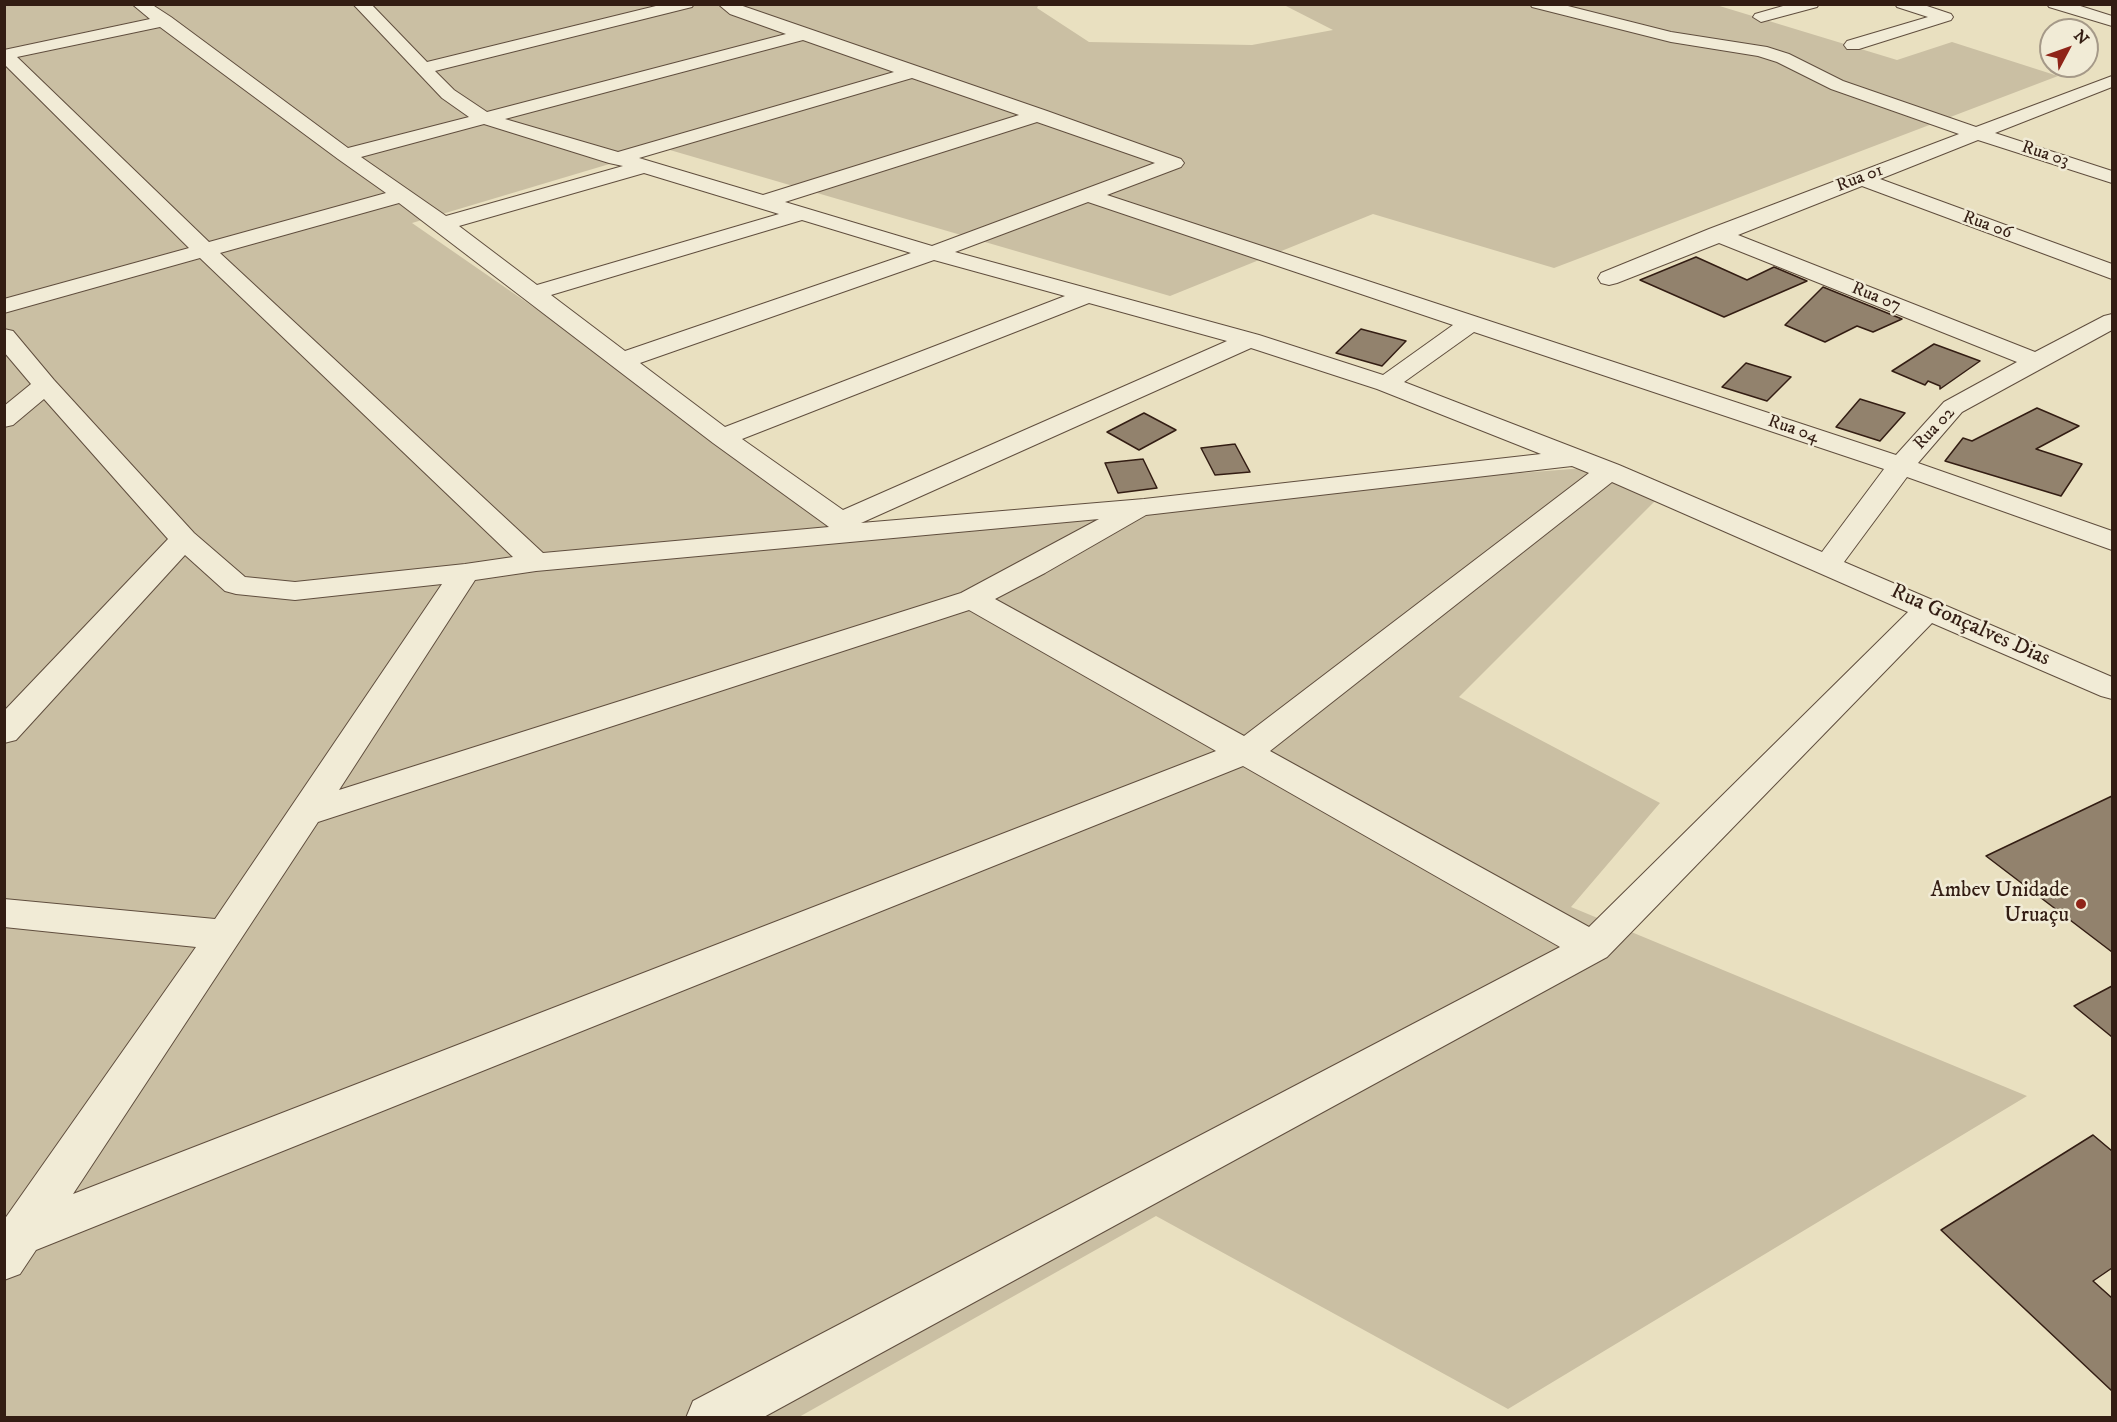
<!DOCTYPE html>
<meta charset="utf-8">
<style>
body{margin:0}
#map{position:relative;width:2117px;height:1422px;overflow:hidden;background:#e9e0c0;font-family:"IM FELL DW Pica",serif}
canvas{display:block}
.frame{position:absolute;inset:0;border:6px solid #331d13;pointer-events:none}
.north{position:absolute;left:2039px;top:18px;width:60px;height:60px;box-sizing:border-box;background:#f1ebd6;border:2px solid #a59988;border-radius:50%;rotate:49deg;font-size:16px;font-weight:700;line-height:24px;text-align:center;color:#331d13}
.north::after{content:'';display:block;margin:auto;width:21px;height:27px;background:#8f2418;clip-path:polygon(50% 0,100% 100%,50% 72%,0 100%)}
</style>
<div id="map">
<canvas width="2117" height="1422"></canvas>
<div class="frame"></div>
<div class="north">N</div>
</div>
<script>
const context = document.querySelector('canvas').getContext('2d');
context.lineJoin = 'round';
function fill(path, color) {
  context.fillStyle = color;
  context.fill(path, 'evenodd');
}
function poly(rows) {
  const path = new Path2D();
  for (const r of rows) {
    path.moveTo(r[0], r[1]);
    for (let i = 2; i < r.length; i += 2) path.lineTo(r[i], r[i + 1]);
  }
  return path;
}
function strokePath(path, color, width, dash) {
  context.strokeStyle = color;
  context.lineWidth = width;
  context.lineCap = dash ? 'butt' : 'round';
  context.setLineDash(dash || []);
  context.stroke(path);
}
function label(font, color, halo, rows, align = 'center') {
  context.font = font + ' "IM FELL DW Pica",serif';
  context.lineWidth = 5;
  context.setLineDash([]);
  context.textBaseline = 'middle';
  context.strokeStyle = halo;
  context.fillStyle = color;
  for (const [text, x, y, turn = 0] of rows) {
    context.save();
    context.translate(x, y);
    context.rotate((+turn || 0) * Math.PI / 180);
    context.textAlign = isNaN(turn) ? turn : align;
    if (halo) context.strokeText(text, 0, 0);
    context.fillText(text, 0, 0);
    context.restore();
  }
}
fill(poly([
 [1039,4,1037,8,1089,42,1252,45,1333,30,1284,5,1713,4,1897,60,1952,42,2058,76,1554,268,1373,214,1170,296,663,148,412,223,850,526,1584,468,1656,500,1459,697,1660,803,1571,907,2027,1096,1508,1409,1156,1216,799,1417,5,1418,5,5]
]), '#cabfa3');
const building = poly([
 [1696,257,1747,280,1774,267,1807,281,1724,317,1640,280,1696,257],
 [1823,287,1902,319,1873,332,1857,326,1825,342,1785,325,1823,287],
 [1361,329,1406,341,1382,366,1336,353,1361,329],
 [1934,344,1980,361,1940,389,1940,386,1928,381,1925,385,1892,371,1934,344],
 [1746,363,1791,377,1767,401,1722,387,1746,363],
 [1860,399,1905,413,1880,441,1836,427,1860,399],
 [2037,408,2079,426,2036,449,2082,464,2061,496,1945,461,1963,438,1972,441,2037,408],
 [1144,413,1176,430,1139,450,1107,432,1144,413],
 [1235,444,1250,472,1215,475,1201,448,1235,444],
 [1143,459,1157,488,1118,493,1105,463,1143,459],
 [2112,796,2112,952,1986,856,2112,796],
 [2112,986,2112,1037,2074,1006,2112,986],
 [2093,1135,2112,1151,2112,1268,2093,1281,2112,1298,2112,1391,1941,1230,2093,1135]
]);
fill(building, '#92826d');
strokePath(building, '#331d13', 1.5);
const minor = poly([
 [132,4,151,4,171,17,348,148,469,117,442,98,353,4,371,4,427,62,664,4,694,4,692,7,435,71,454,90,487,112,786,34,730,14,718,4,737,4,1047,111,1181,159,1184,163,1181,167,1107,195,1896,455,1944,402,2017,362,1719,243,1617,283,1609,285,1601,283,1598,278,1601,273,1709,229,1959,134,1831,89,1777,62,1758,56,1671,42,1532,7,1530,4,1560,4,1671,32,1767,47,1789,54,1843,81,1976,127,2112,76,2112,87,1995,133,2112,171,2112,183,1978,140,1880,179,2112,264,2112,279,1862,186,1738,235,2035,352,2104,316,2112,314,2112,330,1962,412,1918,463,2112,531,2112,550,1907,477,1844,562,2112,677,2112,699,2101,696,1932,623,1607,957,762,1418,686,1418,693,1401,1560,947,1243,766,36,1250,20,1274,4,1280,4,1220,196,947,4,927,4,899,215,919,442,584,295,600,236,594,225,591,185,555,16,740,4,743,4,711,168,539,44,399,13,425,4,427,4,406,31,384,4,352,4,329,13,331,54,380,194,533,245,577,295,582,465,564,513,557,200,258,4,313,4,299,189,248,4,64,4,50,150,19,132,4],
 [160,27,338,159,386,193,209,242,17,57,160,27],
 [803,40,894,72,618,152,505,119,803,40],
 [912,78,1019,115,763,195,639,158,912,78],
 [1037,122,1155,163,932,246,785,202,1037,122],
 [484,124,609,163,623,166,446,216,361,157,484,124],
 [644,173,779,214,537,285,459,226,644,173],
 [1088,202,1453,325,1383,375,1259,335,955,252,1088,202],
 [399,203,713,443,829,527,543,553,220,253,399,203],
 [802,220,911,253,625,351,551,295,802,220],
 [934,260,1065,296,725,427,640,363,934,260],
 [1089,303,1227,341,843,510,742,439,1089,303],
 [1474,332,1884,469,1822,552,1619,465,1404,382,1474,332],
 [1251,348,1377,389,1541,454,1144,499,861,523,1251,348],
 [1572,466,1589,473,1244,736,995,599,1045,573,1146,515,1572,466],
 [1612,482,1908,612,1589,927,1270,751,1612,482],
 [1099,519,961,593,339,790,475,580,536,571,1099,519],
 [969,610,1216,751,73,1194,318,822,969,610],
 [1790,4,1819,4,1817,7,1761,22,1753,17,1755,14,1790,4],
 [1895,4,1921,4,1951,14,1953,17,1951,20,1859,49,1847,49,1844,45,1847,41,1928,17,1897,7,1895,4],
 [2047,4,2074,4,2112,16,2112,26,2049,7,2047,4]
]);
strokePath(minor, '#604e3e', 2);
fill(minor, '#f1ebd6');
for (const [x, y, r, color] of [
 [2081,904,6,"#8f2418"]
]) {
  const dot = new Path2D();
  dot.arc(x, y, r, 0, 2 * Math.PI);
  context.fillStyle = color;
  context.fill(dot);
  strokePath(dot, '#f1ebd6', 2);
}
label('18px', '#331d13', '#f1ebd6', [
 ["Rua 03",2045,155,18],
 ["Rua 01",1860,179,-21],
 ["Rua 06",1987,226,20],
 ["Rua 07",1876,298,22],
 ["Rua 02",1935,429,-47],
 ["Rua 04",1793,430,19]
]);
label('22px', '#331d13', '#f1ebd6', [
 ["Rua Gonçalves Dias",1970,626,24]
]);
label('22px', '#331d13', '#f1ebd6', [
 ["Ambev Unidade",2069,891],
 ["Uruaçu",2069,916]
], 'right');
</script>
